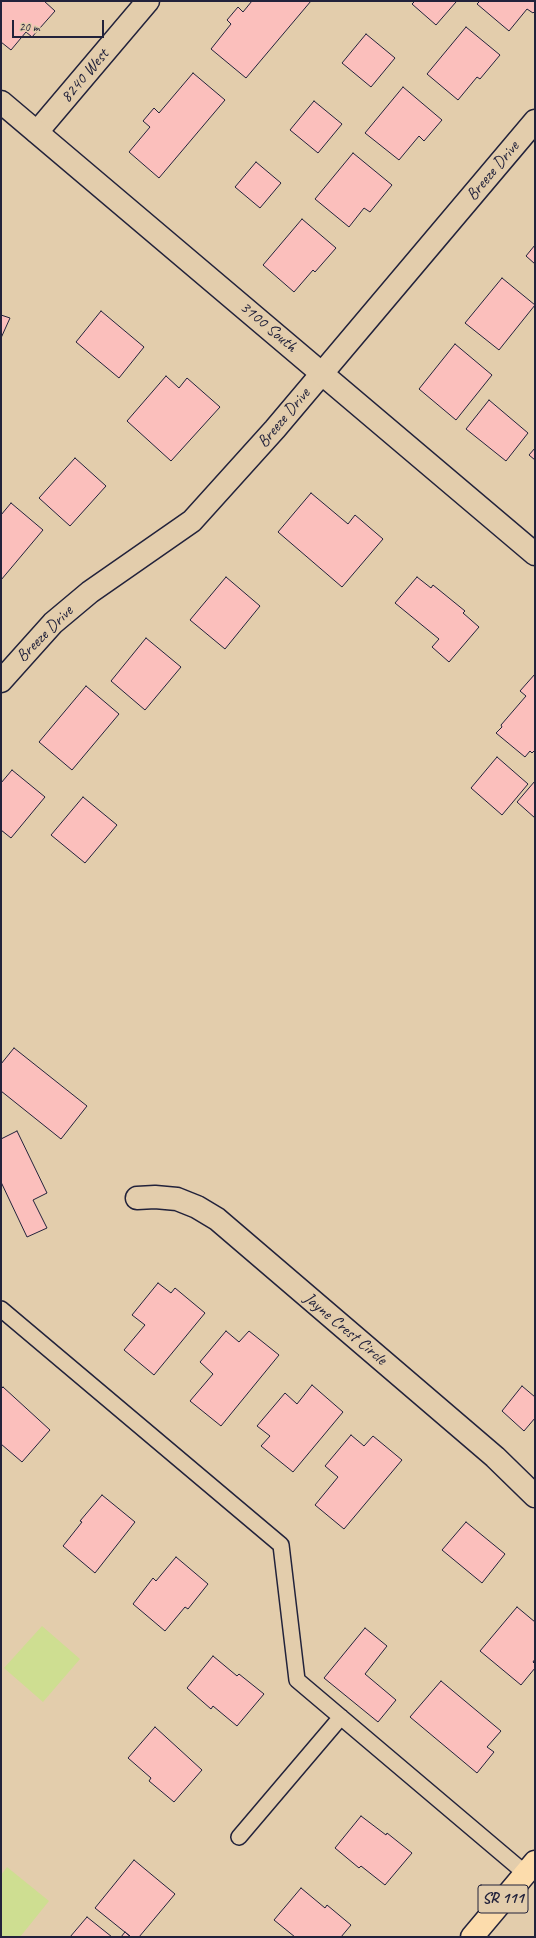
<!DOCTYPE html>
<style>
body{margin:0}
#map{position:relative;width:536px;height:1938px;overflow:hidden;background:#e3cdac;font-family:Caveat,sans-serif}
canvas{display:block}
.frame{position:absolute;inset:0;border:2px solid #22223b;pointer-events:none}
.scale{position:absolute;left:12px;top:20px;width:92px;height:18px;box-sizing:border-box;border:2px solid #22223b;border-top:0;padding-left:5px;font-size:12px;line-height:14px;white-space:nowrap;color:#22223b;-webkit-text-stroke:3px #e3cdac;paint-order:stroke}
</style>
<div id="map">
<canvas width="536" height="1938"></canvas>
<div class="frame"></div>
<div class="scale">20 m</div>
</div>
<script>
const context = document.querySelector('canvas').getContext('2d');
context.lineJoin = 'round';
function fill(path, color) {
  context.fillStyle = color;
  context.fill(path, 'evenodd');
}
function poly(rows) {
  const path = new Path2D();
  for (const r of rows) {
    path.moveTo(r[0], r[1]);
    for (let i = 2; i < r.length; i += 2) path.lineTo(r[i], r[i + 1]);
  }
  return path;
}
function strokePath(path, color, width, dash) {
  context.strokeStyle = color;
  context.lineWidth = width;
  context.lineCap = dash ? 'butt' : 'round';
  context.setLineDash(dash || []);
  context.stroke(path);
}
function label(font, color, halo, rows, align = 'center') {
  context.font = font + ' Caveat,sans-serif';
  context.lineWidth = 3;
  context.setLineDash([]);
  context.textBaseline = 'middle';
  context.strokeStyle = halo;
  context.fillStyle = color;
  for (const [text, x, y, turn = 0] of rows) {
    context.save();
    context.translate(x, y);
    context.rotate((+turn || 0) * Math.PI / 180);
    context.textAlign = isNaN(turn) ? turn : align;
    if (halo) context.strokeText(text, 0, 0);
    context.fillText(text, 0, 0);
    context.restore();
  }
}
fill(poly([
 [42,1626,80,1659,43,1702,4,1668],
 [7,1867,49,1901,20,1937,1,1937,1,1875]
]), '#cede91');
const building = poly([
 [1,1,44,1,55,11,32,37,26,32,11,50,1,42,1,1],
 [252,1,311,1,246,78,211,49,231,24,227,20,238,7,243,12,252,1],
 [415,1,455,1,456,2,436,25,412,4,415,1],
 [480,1,535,1,535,11,533,13,527,9,509,31,477,4,480,1],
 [466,27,500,55,480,79,477,77,458,100,427,74,466,27],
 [366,34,395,58,371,87,342,63,366,34],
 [193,73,225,100,159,178,129,152,150,127,143,121,154,108,159,113,193,73],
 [403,87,442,120,424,141,419,136,399,160,365,133,403,87],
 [314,101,342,124,318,153,290,130,314,101],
 [353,153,392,185,370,212,364,208,349,227,315,199,353,153],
 [256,162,281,183,260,208,235,187,256,162],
 [302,219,336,248,315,272,313,270,294,292,263,265,302,219],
 [535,245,535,264,526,256,535,245],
 [502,278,535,305,499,350,465,323,502,278],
 [101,311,144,347,119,378,76,342,101,311],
 [1,315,10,318,1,338,1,315],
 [455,344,492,375,456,420,419,389,455,344],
 [166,376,179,388,187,378,220,407,171,461,127,421,166,376],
 [489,400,528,433,506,461,466,429,489,400],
 [535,448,535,460,529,455,535,448],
 [75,458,106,486,70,526,39,498,75,458],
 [311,493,348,524,355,515,383,539,342,587,278,532,311,493],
 [11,503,43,530,1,580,1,515,11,503],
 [226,577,260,606,225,649,190,620,226,577],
 [417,577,431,588,433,585,465,611,463,613,479,627,449,662,432,647,439,639,395,603,417,577],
 [146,638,181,667,145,710,111,681,146,638],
 [535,674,535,750,532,753,530,751,525,757,496,733,502,727,501,725,526,696,520,691,535,674],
 [86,686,119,714,72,770,39,742,86,686],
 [497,757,528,784,502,815,471,788,497,757],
 [12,770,45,797,11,838,1,830,1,783,12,770],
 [535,781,535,818,517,802,535,781],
 [83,797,117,825,85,863,51,835,83,797],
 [14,1048,87,1106,61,1139,1,1091,1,1064,14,1048],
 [17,1131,47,1193,33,1200,47,1228,27,1237,1,1182,1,1139,17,1131],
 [158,1283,171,1293,175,1288,205,1313,154,1375,124,1350,145,1325,132,1315,158,1283],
 [226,1331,239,1342,249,1331,279,1355,221,1426,190,1401,213,1374,200,1362,226,1331],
 [312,1385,343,1412,293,1472,261,1446,270,1436,257,1426,285,1393,297,1404,312,1385],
 [522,1386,535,1397,535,1418,524,1431,502,1411,522,1386],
 [3,1387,50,1430,22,1462,1,1444,1,1389,3,1387],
 [351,1435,364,1446,373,1436,402,1460,344,1529,315,1505,338,1477,325,1466,351,1435],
 [102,1495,135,1522,95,1573,63,1546,82,1522,80,1521,102,1495],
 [466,1522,505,1554,482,1583,442,1550,466,1522],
 [176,1557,208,1584,188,1609,185,1607,165,1631,133,1604,153,1578,156,1581,176,1557],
 [517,1607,535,1622,535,1659,533,1662,535,1664,535,1668,521,1685,480,1651,517,1607],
 [365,1628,387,1646,365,1674,396,1700,378,1722,324,1678,365,1628],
 [213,1656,237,1676,239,1674,264,1694,237,1726,213,1706,211,1709,187,1688,213,1656],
 [441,1681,501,1731,487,1747,494,1752,477,1773,410,1717,441,1681],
 [155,1727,202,1770,174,1802,149,1781,151,1778,128,1758,155,1727],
 [361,1816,386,1835,387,1833,412,1853,385,1885,361,1866,359,1868,335,1848,361,1816],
 [134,1860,175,1894,139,1937,131,1937,95,1908,134,1860],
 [301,1888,325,1908,327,1905,351,1925,341,1937,295,1937,274,1920,301,1888],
 [87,1917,112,1937,70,1937,87,1917],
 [125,1932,131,1937,121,1937,125,1932]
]);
fill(building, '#fbbfbc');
strokePath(building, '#22223b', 1);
const lane = poly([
 [1,1309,281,1545,297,1680,525,1873],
 [239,1837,341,1717]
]);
const street = poly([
 [37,132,148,1],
 [1,681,53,623,90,592,192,521,275,429,535,121],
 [137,1198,155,1197,177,1199,197,1207,217,1219,495,1457,535,1496]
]);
const secondary = poly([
 [1,102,535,554]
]);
const primary = poly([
 [472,1937,535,1862]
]);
strokePath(lane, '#22223b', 18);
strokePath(street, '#22223b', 25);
strokePath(secondary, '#22223b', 25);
strokePath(primary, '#22223b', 25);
strokePath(lane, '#e3cdac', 15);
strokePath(street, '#e3cdac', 22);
strokePath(secondary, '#e3cdac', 22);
strokePath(primary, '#fcdcac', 22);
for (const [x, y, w] of [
 [503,1899,50]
]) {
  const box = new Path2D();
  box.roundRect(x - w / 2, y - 14, w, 28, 3);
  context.fillStyle = '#e3cdac';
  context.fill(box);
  strokePath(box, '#22223b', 1);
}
label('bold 16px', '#22223b', null, [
 ["SR 111",503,1899]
]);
label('17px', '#22223b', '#e3cdac', [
 ["8240 West",85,76,-50],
 ["Breeze Drive",493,171,-50],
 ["3100 South",268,327,40],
 ["Breeze Drive",284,418,-50],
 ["Breeze Drive",45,634,-45],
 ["Jayne Crest Circle",345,1329,40]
]);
</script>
